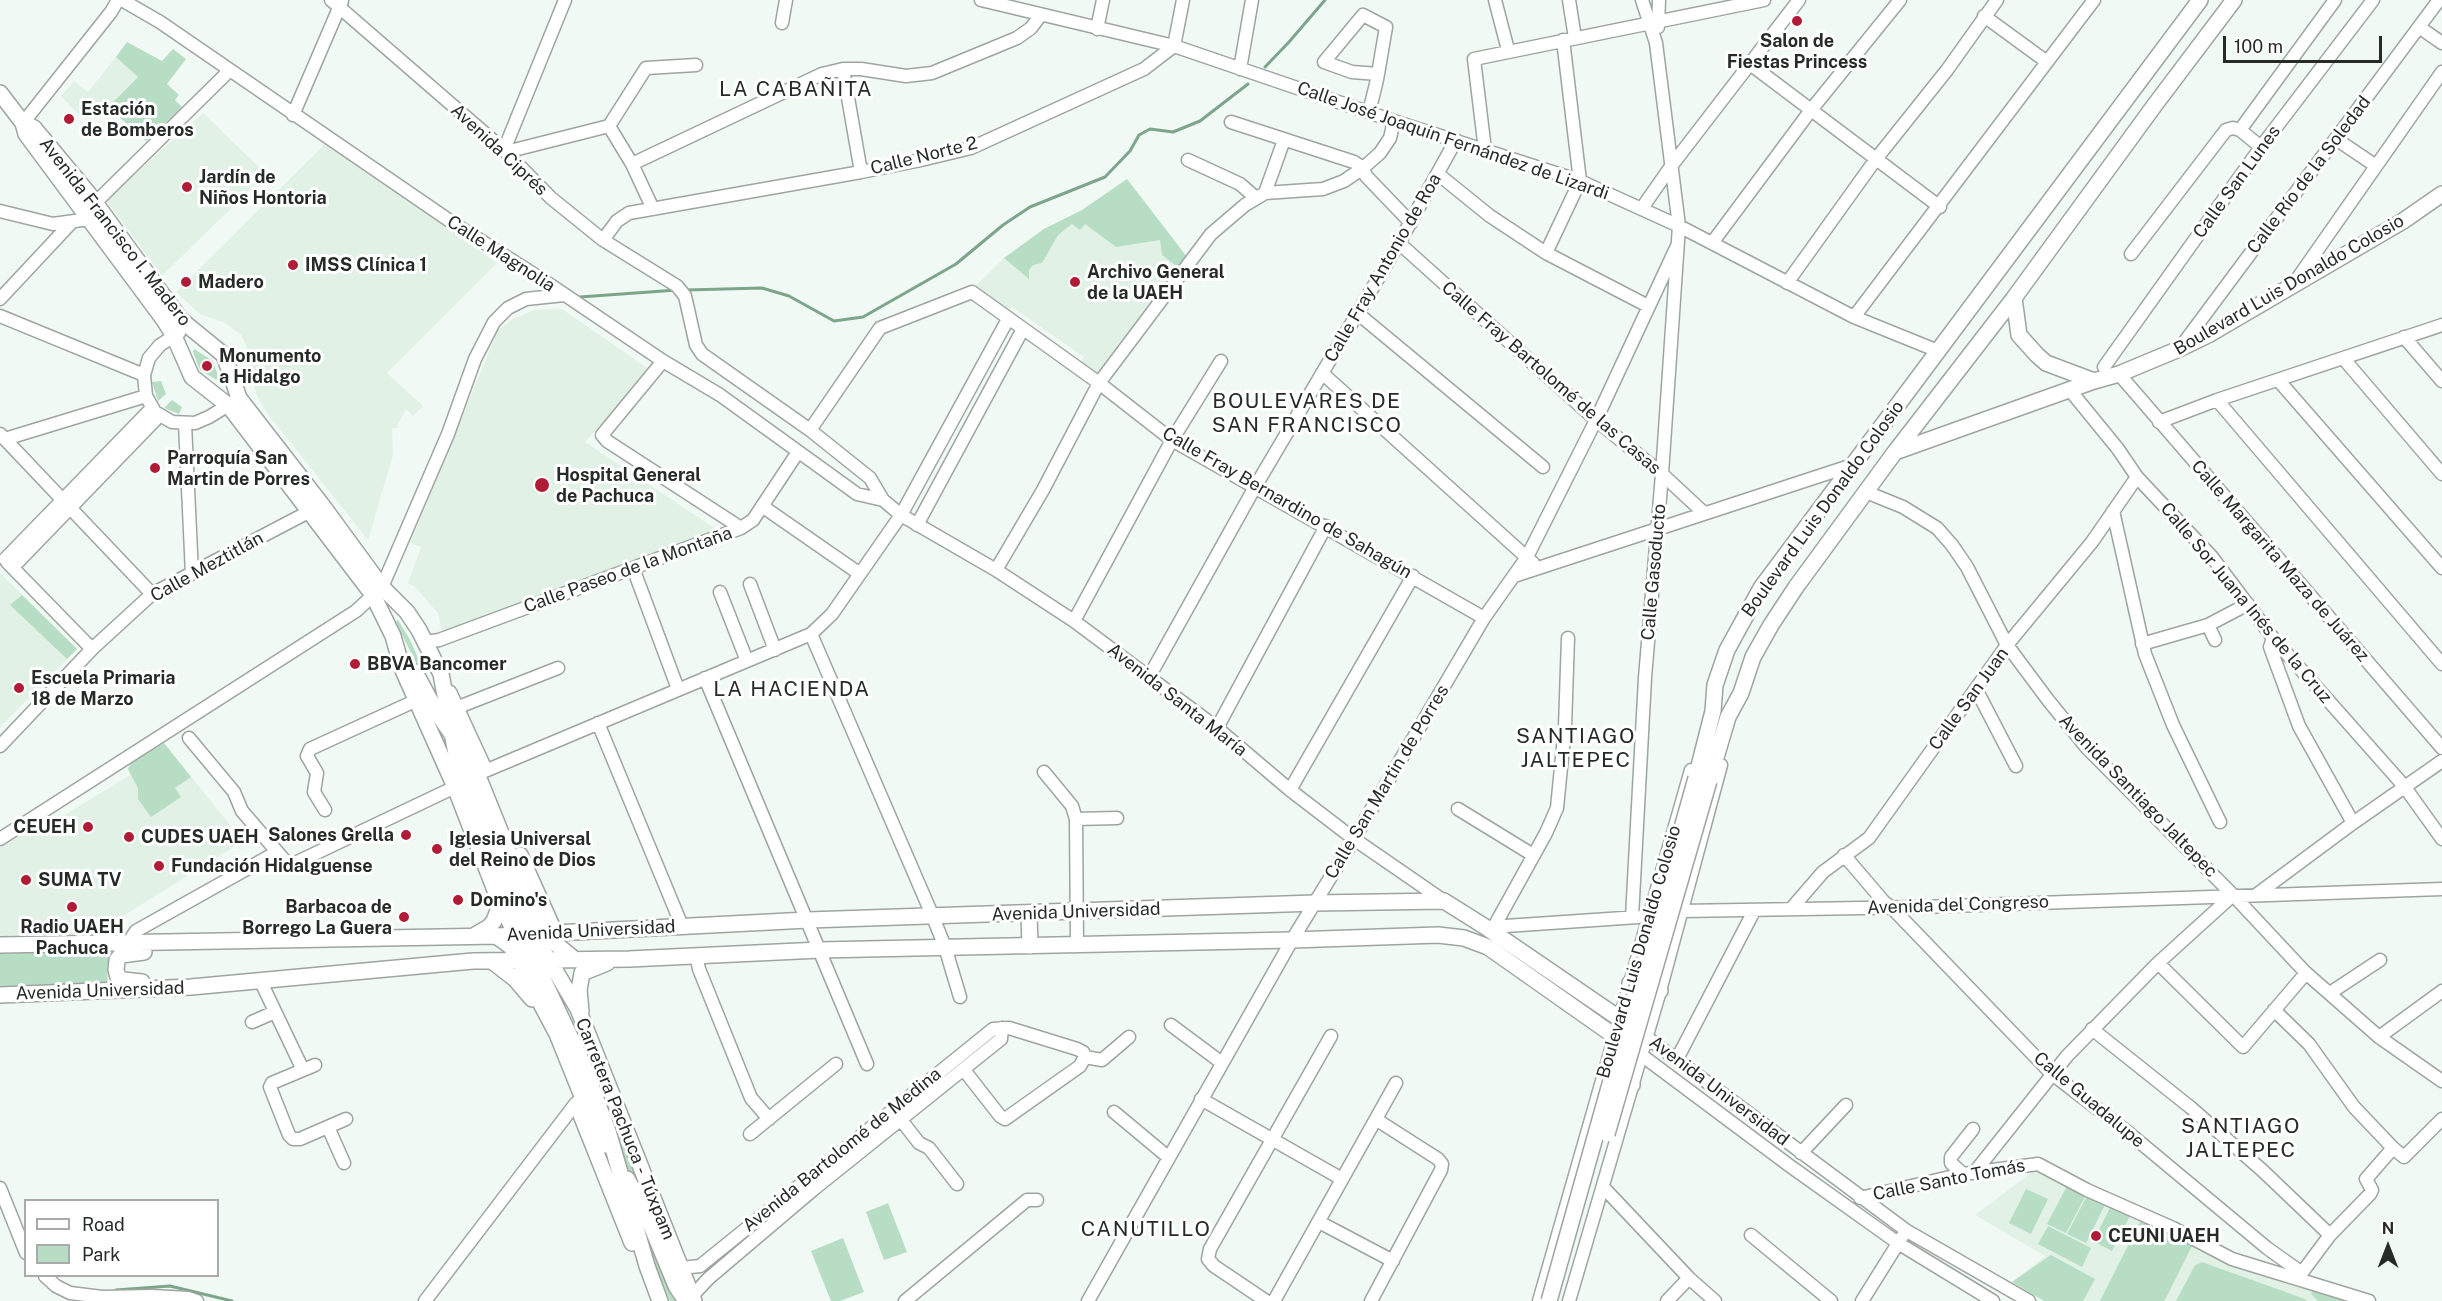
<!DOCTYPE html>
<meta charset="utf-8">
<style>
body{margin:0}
#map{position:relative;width:2442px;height:1301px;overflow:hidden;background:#f1f9f4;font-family:"Public Sans",sans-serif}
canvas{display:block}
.legend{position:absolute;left:24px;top:1199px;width:195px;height:78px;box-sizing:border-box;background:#fff;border:2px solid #a9aaa9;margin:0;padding:8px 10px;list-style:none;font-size:18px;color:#272b28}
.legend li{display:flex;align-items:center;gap:12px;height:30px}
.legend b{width:30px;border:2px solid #a9aaa9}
.north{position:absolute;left:2358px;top:1217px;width:60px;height:60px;-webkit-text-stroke:4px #fff;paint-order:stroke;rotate:0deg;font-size:16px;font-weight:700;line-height:24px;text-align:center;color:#272b28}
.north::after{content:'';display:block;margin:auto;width:21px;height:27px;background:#272b28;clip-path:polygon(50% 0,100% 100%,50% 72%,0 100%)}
.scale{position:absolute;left:2223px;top:36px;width:159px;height:27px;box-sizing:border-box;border:3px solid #272b28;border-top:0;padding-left:8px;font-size:18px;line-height:21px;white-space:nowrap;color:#272b28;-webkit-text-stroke:4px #fff;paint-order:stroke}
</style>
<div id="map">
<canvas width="2442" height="1301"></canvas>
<ul class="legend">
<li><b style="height:8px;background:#fff"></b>Road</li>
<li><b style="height:16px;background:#b7dec4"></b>Park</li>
</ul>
<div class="north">N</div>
<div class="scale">100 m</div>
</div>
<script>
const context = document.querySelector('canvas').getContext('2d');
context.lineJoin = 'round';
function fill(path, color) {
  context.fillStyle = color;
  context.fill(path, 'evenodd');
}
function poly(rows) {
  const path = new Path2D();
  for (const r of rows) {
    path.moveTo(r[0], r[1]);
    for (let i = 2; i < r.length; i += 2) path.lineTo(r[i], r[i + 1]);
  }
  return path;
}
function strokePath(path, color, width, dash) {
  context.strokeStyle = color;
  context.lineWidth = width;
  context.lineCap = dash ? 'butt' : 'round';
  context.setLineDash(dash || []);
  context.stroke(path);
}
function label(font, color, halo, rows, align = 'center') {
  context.font = font + ' "Public Sans",sans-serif';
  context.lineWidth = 6;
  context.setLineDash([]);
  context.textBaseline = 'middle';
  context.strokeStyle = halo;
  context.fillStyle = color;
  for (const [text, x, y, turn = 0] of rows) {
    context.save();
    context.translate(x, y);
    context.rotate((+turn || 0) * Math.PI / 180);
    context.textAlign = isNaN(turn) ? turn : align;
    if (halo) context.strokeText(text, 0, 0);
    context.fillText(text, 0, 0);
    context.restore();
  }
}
fill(poly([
 [116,57,138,76,99,116,94,107,80,116,61,96,74,81,88,92],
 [203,113,266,174,162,276,106,200],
 [325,144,497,263,387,373,423,406,413,416,406,409,396,428,392,428,393,455,368,540,267,413,256,394,249,351,241,335,225,323,200,314,176,292],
 [1127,179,1187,257,1097,378,1079,366,1084,357,1012,307,1005,315,973,289,1004,258,1044,229,1082,210],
 [562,309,650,370,585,442,716,529,458,631,442,630,438,613,414,586,408,583,421,547,410,543,498,330,513,319,534,310],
 [0,573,77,649,0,727],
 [164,743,243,841,96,933,0,936,0,848,34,827,37,832,130,775,128,769,131,763],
 [2042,1168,2139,1216,2354,1301,2044,1301,2012,1282,2045,1256,1975,1215,2031,1173]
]), '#e1f1e6');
fill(poly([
 [127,42,162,61,173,49,186,59,167,84,179,95,175,100,182,107,146,141,108,107,138,77,116,57],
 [1127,179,1187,257,1179,268,1162,255,1160,240,1116,247,1085,224,1080,230,1072,224,1058,235,1042,263,1033,265,1029,270,1029,279,1004,258,1044,229,1082,210],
 [194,349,213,361,220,382,200,370,193,352],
 [161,381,166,394,158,401,152,382],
 [172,400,182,407,179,414,164,408],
 [22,595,77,649,67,659,10,605],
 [398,620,409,638,432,688,427,686,398,626,396,621],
 [164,743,191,777,175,788,181,797,151,817,138,799,138,788,128,769,131,763],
 [115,950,110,957,107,966,108,985,0,990,0,954],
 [603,1093,646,1197,621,1161],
 [2068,1184,2087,1193,2066,1233,2047,1224],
 [2026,1189,2048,1199,2031,1234,2009,1223],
 [2088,1194,2106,1203,2086,1243,2067,1234],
 [888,1203,907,1252,884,1260,866,1212],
 [2112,1204,2131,1214,2112,1251,2093,1241],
 [641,1216,673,1295,676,1301,670,1301,637,1218],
 [2141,1220,2192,1246,2167,1296,2164,1301,2100,1301],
 [2048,1226,2091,1248,2082,1267,2038,1244],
 [843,1238,864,1292,840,1301,831,1301,811,1251],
 [2051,1255,2095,1279,2083,1301,2044,1301,2012,1282],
 [2202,1262,2305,1299,2307,1301,2176,1301,2195,1265],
 [2313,1289,2354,1301,2318,1301,2311,1294]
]), '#b7dec4');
strokePath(poly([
 [1265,67,1289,42,1325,0],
 [686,290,762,288,789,296,834,321,863,317,956,264,1003,225,1030,207,1105,177,1130,151,1139,135,1150,129,1173,132,1200,121,1248,84],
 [580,297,677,290],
 [116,1290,170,1286,232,1301]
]), '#7da58b', 3);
const minor = poly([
 [122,0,160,22,450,221,543,280,663,361,720,395,857,494,883,500],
 [331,0,504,150,551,198,603,240,677,286,685,296,696,345,702,354,810,430,870,478,883,500,901,515,996,570,1074,621,1217,728,1290,790,1354,839,1444,901],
 [981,0,1174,46,1394,121,1580,181,1679,226,1854,317,1938,351],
 [1495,0,1508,50],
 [1569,0,1575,38],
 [1984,16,2047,62],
 [782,23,786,0],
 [1658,27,1659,0],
 [2419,27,2442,43],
 [1097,29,1103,0],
 [1750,64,1940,207],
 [843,69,861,172],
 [1240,69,1252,0],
 [1369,112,1376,84,1378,74,1386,27,1363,15,1324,62,1352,72,1378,74],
 [293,115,342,1],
 [1231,122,1354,162,1363,168,1366,176,1411,223],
 [23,123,111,12,118,0],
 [609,126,646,68,696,65],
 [609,126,632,164,653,209],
 [2240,130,2335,0],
 [2336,139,2376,166],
 [504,150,565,0],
 [1485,150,1474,59,1764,0],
 [506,152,609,126],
 [1188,160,1240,184,1256,198],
 [632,164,822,74,843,69,861,69,906,76,932,73,1017,38,1031,28,1040,16],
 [1438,174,1490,216,1546,253,1648,306],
 [1265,193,1284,140],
 [95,203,229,71],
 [1642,208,1672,165,1799,0],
 [0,211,53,224,82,220,97,220],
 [603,240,617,221,629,213,861,172,921,160,971,148,1144,69,1174,46,1183,0],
 [1399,243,1596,420,1662,474,1704,513],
 [1712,243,1811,110,1900,0],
 [1546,253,1580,181,1563,40],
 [2131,254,2226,130,2233,128,2240,130,2261,147],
 [2295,282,2442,72],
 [1787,283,1876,159,1947,70,1997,0],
 [0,299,72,222],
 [1356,312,1543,467],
 [0,316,144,375],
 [1854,317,2094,0],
 [179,333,160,345,149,358,144,375,146,396,155,412,172,422,195,423,209,417,235,401],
 [2404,337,2442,381],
 [2180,348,2439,0],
 [2343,358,2442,474],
 [663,361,602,435,607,441,741,528],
 [2104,367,2261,147,2373,0],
 [1322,373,1533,563],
 [2119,374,2442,748],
 [2279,381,2442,568],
 [2069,389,2118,449,2137,477,2212,557,2273,638,2404,786,2442,839],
 [2217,400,2442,664],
 [2159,422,2217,400,2442,325],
 [185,424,192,574],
 [810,430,880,328,972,292,1099,383,1172,440,1484,618],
 [0,434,152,594],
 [5,439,146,396],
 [1866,492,1903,507,1937,528,1952,545,1967,567,2007,645,2048,700,2087,748,2233,895,2306,973,2379,1037,2442,1081],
 [762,506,860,574],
 [2113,511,2145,654,2173,725,2220,822],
 [917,525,1023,329],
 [5,559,152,408],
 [7,562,92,649],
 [13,567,159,416],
 [633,568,678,689],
 [996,570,1043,490,1099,383,1211,234,1245,205,1265,193,1323,189,1344,181,1363,168,1380,153,1390,138,1394,121],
 [1517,575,1853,465],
 [750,584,775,650],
 [720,592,747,661],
 [1074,621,1172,440,1221,361],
 [2208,625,2215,640],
 [811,634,933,917,945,947,960,997],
 [2273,638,2270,647,2299,726,2353,823],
 [425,642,439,640,741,528,753,520,798,452],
 [2142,644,2208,625,2248,604],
 [1149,677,1255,487,1399,243,1456,140],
 [705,678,867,1064],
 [1976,689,2016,766],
 [456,708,558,668],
 [598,723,682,926],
 [1217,728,1326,526],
 [189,738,234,792,242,811,286,862,293,864,455,787],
 [0,746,92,649,152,594,316,508],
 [485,771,811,634,832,614,901,515,1008,319],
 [1044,772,1072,806,1076,819,1077,945],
 [1290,790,1413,576],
 [1458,809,1533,855],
 [325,810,314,792,317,773,307,756,310,749,417,700],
 [1076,819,1117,818],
 [0,839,356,611,382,587,448,434,475,359,494,322,508,308,526,299,564,295],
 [1844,855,1884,902,1892,908,2051,1073,2130,1134,2267,1248,2302,1273],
 [2256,895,2353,823,2442,761],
 [1791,909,1823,872,1869,838,2007,645,2092,542,2137,477],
 [1682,911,1922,907,2442,889],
 [1632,917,1645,678,1662,474,1679,226,1656,43,1642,0],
 [1495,925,1546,833,1557,808,1565,727,1568,638],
 [1491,927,1638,917],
 [128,943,136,931,277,852],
 [696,955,699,969,751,1098,769,1119],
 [2158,963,2243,1047,2306,973],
 [261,982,303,1070],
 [2330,993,2380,960],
 [2274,1010,2309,1044,2354,1107,2393,1148,2404,1157,2442,1119],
 [252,1022,275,1012],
 [1171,1025,1222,1063],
 [2092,1029,2190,1107,2263,1171,2330,1235],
 [1645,1036,1907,1231,2029,1301],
 [2379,1037,2442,991],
 [1640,1054,1790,1166,1898,1243,1993,1301],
 [1085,1057,1102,1060,1129,1037],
 [1677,1059,1754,911],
 [315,1065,272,1083,270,1087,289,1135,293,1139,300,1139,346,1119],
 [964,1070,1000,1116,1005,1119,1080,1066,1085,1057],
 [1201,1099,1342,1179],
 [1114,1112,1168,1157],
 [901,1120,919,1143,929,1148,957,1184],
 [328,1127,344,1163],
 [750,1134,836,1064],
 [1801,1153,1846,1105],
 [1974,1173,2067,1056,2158,963,2233,895],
 [1963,1174,1951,1163,1951,1157,1973,1129],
 [1603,1187,1689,1278,1715,1301],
 [0,1188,26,1253],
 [1860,1198,1963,1174,2038,1164,2087,1190,2173,1228,2232,1259,2369,1301],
 [1319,1222,1393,1261],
 [1751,1235,1831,1301],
 [681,1268,700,1266,993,1029,1009,1028,1077,1049,1083,1052,1085,1057],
 [45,1276,56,1286,70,1293,102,1297,152,1296,188,1298,197,1301],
 [2298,1278,2330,1235,2370,1194,2372,1190,2366,1179,2393,1148],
 [692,1296,709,1278,814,1189,1001,1039,1002,1028],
 [425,1301,576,1103],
 [905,1301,1027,1200,1037,1200],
 [1088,1301,1292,940,1354,839,1484,618,1527,557,1596,420,1677,246],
 [1266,1301,1214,1266,1208,1259,1210,1249,1331,1036],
 [1274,1301,1396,1083],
 [1371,1301,1441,1170,1442,1164,1438,1159,1377,1120],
 [1539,1301,1691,770],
 [1569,1301,1660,991,1721,765],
 [1667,1301,1689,1278],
 [1862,1301,1902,1237]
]);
const major = poly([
 [0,93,23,123,26,134,164,320,174,336,192,377,229,406,373,595,393,636,402,668,455,787,498,898,512,927,519,934,534,960,583,1064,608,1131,647,1266,660,1301],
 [26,124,34,128,88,193,181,320,224,355,239,398,322,505,382,587,407,612,419,630,441,674,457,759,466,786,523,924,549,960,578,1009,694,1301],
 [2014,298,2019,335,2037,355,2046,363,2094,381],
 [1895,452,2094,381,2119,374,2179,349,2208,335,2403,221,2442,194],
 [415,672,436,711,468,758,480,781,539,927,550,939,574,959],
 [449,693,484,769],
 [1696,778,1713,711,1715,685,1727,650,1761,588,2200,0],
 [1709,781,1728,717,1741,693,1753,657,1771,625,1796,587,1895,452,2014,298,2154,106,2234,0],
 [520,855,555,933],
 [1029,914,1030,946],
 [475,935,489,927,494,921,499,908,498,898],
 [496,936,510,946,522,961,522,968,557,1034,588,1111,606,1145],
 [0,945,496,936,808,920,1315,903,1444,901,1487,928,1645,1036],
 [493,962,515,979,532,999],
 [142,982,123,980,118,977,116,970,117,960,121,955,144,952],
 [1630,983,1633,996,1642,1001,1653,997,1660,991],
 [0,995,191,987,473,961,629,959,820,950,1292,940,1438,935,1464,938,1488,947,1640,1054],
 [581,1011,579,990,582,973,607,963],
 [1604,1075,1613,1068,1623,1069,1628,1073,1632,1085],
 [581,1115,632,1243],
 [627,1179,645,1211,676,1286,686,1301]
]);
strokePath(minor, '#9ea5a0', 15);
strokePath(major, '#9ea5a0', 18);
strokePath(minor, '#fff', 12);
strokePath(major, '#fff', 15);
const majorBridge = poly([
 [1607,1134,1709,781],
 [1549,1301,1696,778]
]);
strokePath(majorBridge, '#9ea5a0', 18, []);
strokePath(majorBridge, '#fff', 15);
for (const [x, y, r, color] of [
 [1797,21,6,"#b01c36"],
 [69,119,6,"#b01c36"],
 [187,187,6,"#b01c36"],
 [293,265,6,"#b01c36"],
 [186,282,6,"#b01c36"],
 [1075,282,6,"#b01c36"],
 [207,366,6,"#b01c36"],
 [155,468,6,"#b01c36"],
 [542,485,8,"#b01c36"],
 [355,664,6,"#b01c36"],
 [19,688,6,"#b01c36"],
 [88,827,6,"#b01c36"],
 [406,835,6,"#b01c36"],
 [129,837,6,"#b01c36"],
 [437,849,6,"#b01c36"],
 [159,866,6,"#b01c36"],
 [26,880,6,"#b01c36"],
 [458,900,6,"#b01c36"],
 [72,907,6,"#b01c36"],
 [404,917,6,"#b01c36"],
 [2096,1236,6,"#b01c36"]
]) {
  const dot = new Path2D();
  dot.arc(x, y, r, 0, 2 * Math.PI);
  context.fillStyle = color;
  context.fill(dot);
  strokePath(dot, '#fff', 2);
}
label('bold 18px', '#272b28', '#fff', [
 ["Salon de",1797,41,"center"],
 ["Fiestas Princess",1797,62,"center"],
 ["Estación",81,109],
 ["de Bomberos",81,130],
 ["Jardín de",199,177],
 ["Niños Hontoria",199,198],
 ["IMSS Clínica 1",305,265],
 ["Archivo General",1087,272],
 ["de la UAEH",1087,293],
 ["Madero",198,282],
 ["Monumento",219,356],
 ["a Hidalgo",219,377],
 ["Parroquía San",167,458],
 ["Martin de Porres",167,479],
 ["Hospital General",556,475],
 ["de Pachuca",556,496],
 ["BBVA Bancomer",367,664],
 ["Escuela Primaria",31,678],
 ["18 de Marzo",31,699],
 ["CEUEH",76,827,"right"],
 ["Salones Grella",394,835,"right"],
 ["CUDES UAEH",141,837],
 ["Iglesia Universal",449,839],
 ["del Reino de Dios",449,860],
 ["Fundación Hidalguense",171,866],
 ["SUMA TV",38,880],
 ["Domino's",470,900],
 ["Barbacoa de",392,907,"right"],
 ["Borrego La Guera",392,928,"right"],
 ["Radio UAEH",72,927,"center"],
 ["Pachuca",72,948,"center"],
 ["CEUNI UAEH",2108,1236]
], 'left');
label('18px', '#272b28', '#fff', [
 ["Calle José Joaquín Fernández de Lizardi",1453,141,19],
 ["Avenida Ciprés",499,150,43],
 ["Calle Norte 2",924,156,-14],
 ["Calle Río de la Soledad",2309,175,-53],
 ["Calle San Lunes",2237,182,-54],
 ["Avenida Francisco I. Madero",115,232,52],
 ["Calle Magnolia",501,254,33],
 ["Calle Fray Antonio de Roa",1383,268,-60],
 ["Boulevard Luis Donaldo Colosio",2289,285,-30],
 ["Calle Fray Bartolomé de las Casas",1551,378,41],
 ["Calle Fray Bernardino de Sahagún",1287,503,30],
 ["Boulevard Luis Donaldo Colosio",1823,509,-54],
 ["Calle Margarita Maza de Juárez",2280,561,49],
 ["Calle Meztitlán",207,567,-29],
 ["Calle Paseo de la Montaña",628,570,-20],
 ["Calle Gasoducto",1654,572,-85],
 ["Calle Sor Juana Inés de la Cruz",2246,603,50],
 ["Calle San Juan",1969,699,-54],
 ["Avenida Santa María",1177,700,38],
 ["Calle San Martin de Porres",1387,782,-59],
 ["Avenida Santiago Jaltepec",2138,796,46],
 ["Avenida del Congreso",1958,905,-2],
 ["Avenida Universidad",1076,912,-2],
 ["Avenida Universidad",591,931,-3],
 ["Boulevard Luis Donaldo Colosio",1639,952,-74],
 ["Avenida Universidad",100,991,-2],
 ["Avenida Universidad",1719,1091,37],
 ["Calle Guadalupe",2089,1100,40],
 ["Carretera Pachuca - Túxpam",625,1129,68],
 ["Avenida Bartolomé de Medina",842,1150,-39],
 ["Calle Santo Tomás",1949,1180,-11]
]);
context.letterSpacing = '1.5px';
label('21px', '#272b28', '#fff', [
 ["LA CABAÑITA",796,90],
 ["BOULEVARES DE",1307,402],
 ["SAN FRANCISCO",1307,426],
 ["LA HACIENDA",792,690],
 ["SANTIAGO",1576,737],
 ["JALTEPEC",1576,761],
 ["SANTIAGO",2241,1127],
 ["JALTEPEC",2241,1151],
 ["CANUTILLO",1146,1230]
]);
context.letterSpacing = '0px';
</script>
